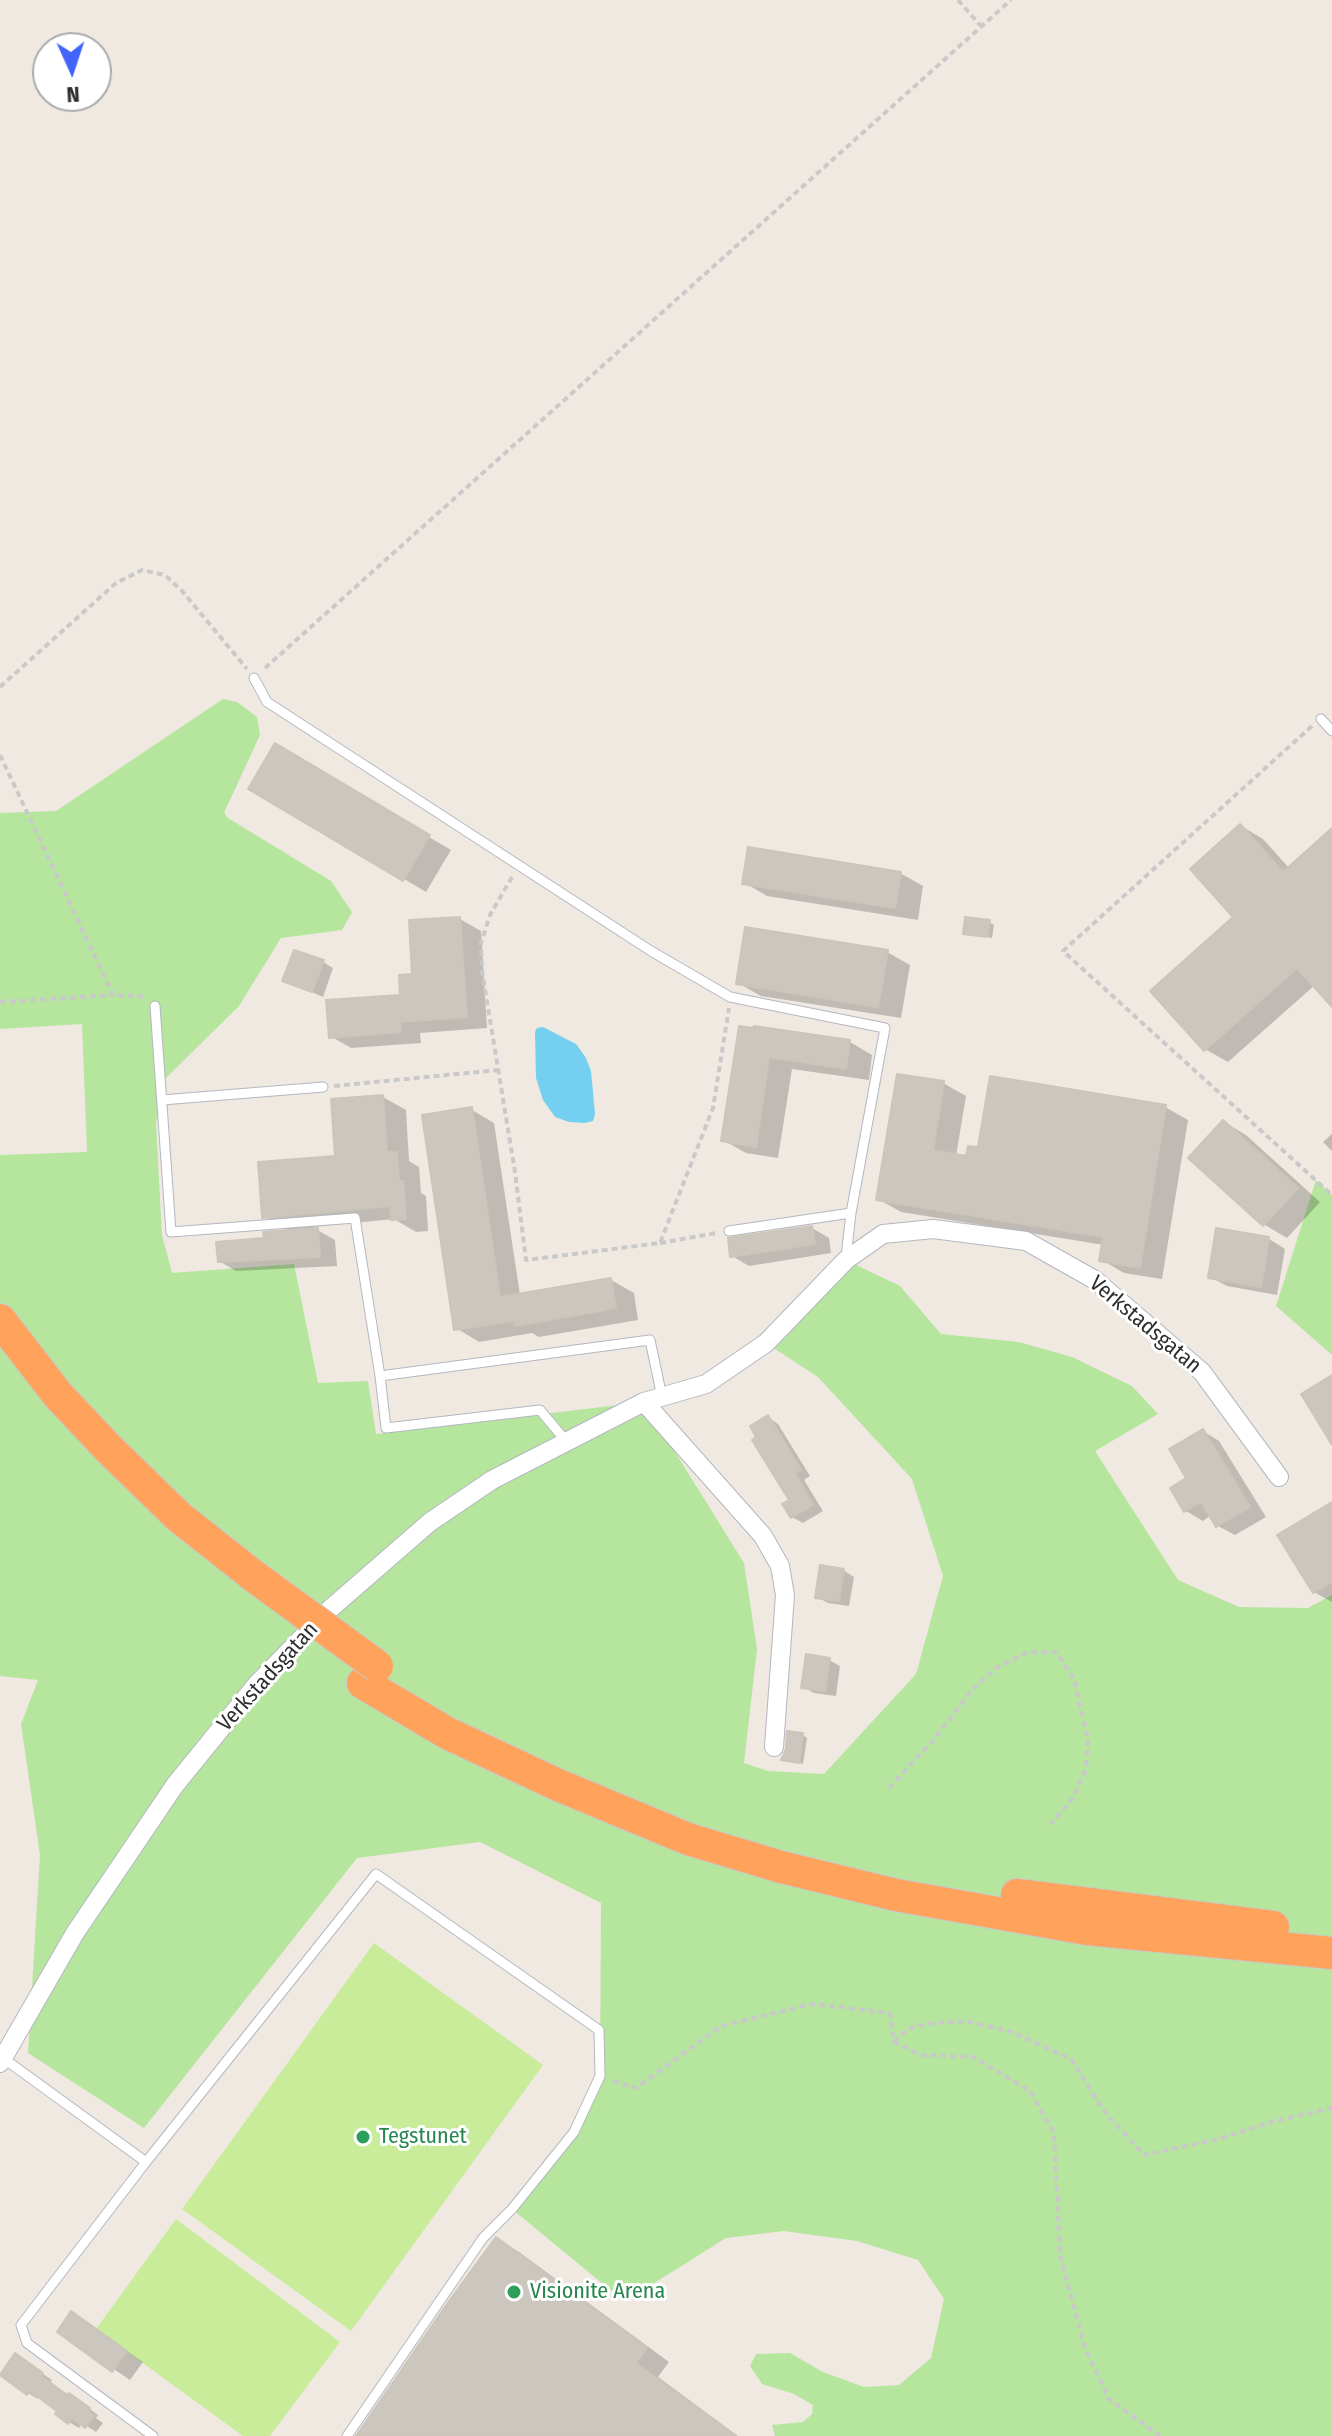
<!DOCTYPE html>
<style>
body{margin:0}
#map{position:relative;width:1332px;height:2436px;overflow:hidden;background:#efe9e1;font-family:"Fira Sans Condensed",sans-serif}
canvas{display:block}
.north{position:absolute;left:32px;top:32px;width:80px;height:80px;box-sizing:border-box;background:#fff;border:2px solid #ababab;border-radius:50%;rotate:177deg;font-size:22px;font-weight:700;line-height:32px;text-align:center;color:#2e2e2e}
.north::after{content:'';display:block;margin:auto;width:28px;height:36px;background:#4264fb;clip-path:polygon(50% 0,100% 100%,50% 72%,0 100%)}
</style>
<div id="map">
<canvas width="1332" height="2436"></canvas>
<div class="north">N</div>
</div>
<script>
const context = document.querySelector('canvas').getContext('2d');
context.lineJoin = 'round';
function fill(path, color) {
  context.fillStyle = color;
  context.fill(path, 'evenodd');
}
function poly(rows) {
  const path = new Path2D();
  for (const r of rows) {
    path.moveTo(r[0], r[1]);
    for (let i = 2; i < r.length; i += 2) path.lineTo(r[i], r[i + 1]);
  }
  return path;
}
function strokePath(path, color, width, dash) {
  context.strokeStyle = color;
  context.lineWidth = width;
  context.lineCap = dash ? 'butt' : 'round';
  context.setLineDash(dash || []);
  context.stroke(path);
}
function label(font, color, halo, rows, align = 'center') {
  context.font = font + ' "Fira Sans Condensed",sans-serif';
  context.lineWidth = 6;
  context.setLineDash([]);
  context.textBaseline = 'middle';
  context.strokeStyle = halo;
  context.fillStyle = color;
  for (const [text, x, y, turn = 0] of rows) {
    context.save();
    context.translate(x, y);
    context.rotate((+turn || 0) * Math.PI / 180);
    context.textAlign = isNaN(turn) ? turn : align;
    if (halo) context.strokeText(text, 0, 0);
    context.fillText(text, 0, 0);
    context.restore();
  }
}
fill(poly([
 [223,699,237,702,257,717,260,735,224,813,228,818,331,881,352,912,342,930,281,938,239,1006,162,1082,156,1124,162,1235,172,1273,294,1264,318,1383,368,1381,376,1434,644,1402,744,1563,757,1649,744,1763,768,1771,824,1774,916,1674,943,1576,912,1479,818,1377,766,1343,846,1260,900,1286,941,1334,1019,1342,1072,1357,1132,1386,1158,1414,1095,1451,1178,1580,1239,1607,1308,1608,1332,1595,1332,2436,775,2436,772,2425,803,2422,812,2414,813,2405,794,2394,762,2384,750,2366,756,2354,790,2353,823,2372,864,2387,899,2385,931,2358,944,2299,918,2260,857,2241,784,2231,726,2238,656,2282,620,2298,512,2209,574,2132,600,2076,601,1903,480,1842,357,1858,144,2128,28,2053,40,1855,21,1724,38,1680,0,1676,0,1155,87,1152,82,1024,0,1029,0,813,56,811],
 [1316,1180,1332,1195,1332,1355,1276,1306]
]), '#b6e59e');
fill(poly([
 [374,1943,543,2065,351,2331,182,2209],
 [176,2219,340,2342,270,2436,243,2436,96,2329]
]), '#c9ec9a');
fill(poly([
 [543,1027,576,1044,586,1058,591,1071,595,1114,593,1121,585,1123,569,1122,555,1117,543,1100,536,1078,535,1032,537,1028]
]), '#75cff0');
fill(poly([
 [276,746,451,850,426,892,251,788],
 [1241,826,1263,839,1290,869,1332,831,1332,1004,1315,985,1228,1062,1205,1049,1235,917],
 [900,873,923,886,918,920,767,896,745,883],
 [460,919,481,931,487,1028,420,1033,421,1043,351,1048,330,1036,402,997,414,976],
 [989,922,994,925,992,938,965,932],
 [887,952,910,965,901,1018,761,996,738,983],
 [323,962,333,968,323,997,285,980],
 [755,1028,850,1042,872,1055,869,1080,792,1069,778,1158,746,1153,723,1140],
 [943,1083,966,1096,956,1156,967,1158,980,1150,1165,1107,1188,1120,1162,1279,1124,1273,1102,1260,1104,1245,901,1212,878,1199],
 [383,1097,406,1110,409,1161,419,1167,421,1193,426,1196,428,1231,416,1232,394,1219,312,1227,335,1240,337,1266,236,1271,219,1261,266,1240,292,1232,264,1216,337,1158],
 [472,1110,494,1123,520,1295,611,1280,634,1293,638,1320,539,1337,532,1333,479,1342,456,1328],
 [1224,1122,1246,1135,1320,1202,1287,1238,1265,1225,1191,1158],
 [1332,1134,1332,1151,1323,1142],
 [812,1228,829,1238,831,1253,749,1266,732,1256],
 [1269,1239,1285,1249,1277,1295,1227,1286,1210,1277],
 [768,1417,778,1424,810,1476,804,1480,823,1511,803,1523,792,1517,792,1500,759,1438],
 [1203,1431,1219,1441,1266,1517,1235,1535,1218,1526,1211,1515,1203,1521,1186,1511,1172,1489,1189,1479],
 [1332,1504,1332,1602,1314,1592],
 [843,1570,854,1577,849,1606,828,1603,817,1597],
 [829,1660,840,1666,836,1696,814,1693,803,1687],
 [803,1735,807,1738,803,1764,783,1759],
 [497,2239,519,2252,669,2362,658,2377,738,2436,359,2436],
 [72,2314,143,2362,130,2380,59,2332],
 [25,2362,52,2380,50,2383,68,2397,79,2401,98,2415,96,2418,103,2423,96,2432,82,2423,79,2428,69,2422,60,2411,40,2396,38,2399,28,2393]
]), '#0003');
const building = poly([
 [275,743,430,835,403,881,248,789,275,743],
 [1240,824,1283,872,1332,828,1332,1007,1297,968,1204,1051,1150,991,1233,917,1190,869,1240,824],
 [748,847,901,872,895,908,742,884,748,847],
 [460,917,467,1017,400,1022,401,1032,329,1038,326,1000,400,995,399,975,412,974,409,920,460,917],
 [965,917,990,920,987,937,963,934,965,917],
 [745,927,888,950,878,1007,736,984,745,927],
 [294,950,324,960,312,992,282,981,294,950],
 [739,1026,753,1028,754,1026,850,1040,846,1069,769,1057,756,1147,721,1141,739,1026],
 [897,1074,944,1081,933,1150,966,1156,968,1146,978,1147,990,1076,1166,1105,1140,1268,1099,1261,1103,1237,876,1200,897,1074],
 [383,1095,387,1152,397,1152,399,1181,403,1181,406,1219,391,1220,390,1206,262,1218,258,1162,335,1156,331,1099,383,1095],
 [472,1107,500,1297,611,1278,616,1308,515,1326,514,1321,454,1330,422,1115,472,1107],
 [1223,1120,1298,1188,1263,1226,1188,1158,1223,1120],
 [812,1226,815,1244,730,1257,728,1238,812,1226],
 [318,1228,320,1257,218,1262,216,1242,264,1238,263,1232,318,1228],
 [1216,1228,1269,1237,1261,1287,1208,1278,1216,1228],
 [1332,1375,1332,1445,1301,1394,1332,1375],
 [768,1415,801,1470,795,1473,813,1505,791,1518,782,1504,789,1500,752,1440,756,1437,750,1426,768,1415],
 [1203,1429,1250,1507,1216,1527,1201,1502,1184,1512,1170,1488,1186,1478,1169,1449,1203,1429],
 [1332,1502,1332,1582,1313,1593,1277,1535,1332,1502],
 [820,1565,844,1569,839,1601,815,1598,820,1565],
 [806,1654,830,1658,825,1691,801,1688,806,1654],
 [787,1731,803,1733,799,1763,781,1760,786,1749,787,1731],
 [496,2237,647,2348,636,2363,736,2436,356,2436,449,2301,496,2237],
 [71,2311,127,2351,112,2372,57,2332,71,2311],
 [15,2353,43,2373,41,2376,67,2395,69,2393,90,2408,88,2411,94,2416,85,2428,72,2418,68,2424,55,2414,57,2411,30,2391,27,2395,0,2375,15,2353]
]);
fill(building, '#cbc7bf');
strokePath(building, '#cbc5ba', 2);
const lane = poly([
 [254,678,267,702,651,951,730,997,885,1028,851,1213,846,1257],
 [1321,719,1332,731],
 [155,1006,171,1232,355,1218,380,1376],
 [162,1100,323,1087],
 [729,1231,851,1213],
 [566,1441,540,1410,386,1428,380,1376,650,1340,662,1397],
 [3,2058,146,2162,21,2325,27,2343,153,2436],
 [146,2162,376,1874,599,2030,600,2076,574,2132,512,2209,483,2238,347,2436]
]);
const street = poly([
 [644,1402,763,1536,780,1566,785,1595,774,1747],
 [0,2063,75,1933,175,1785,257,1684,330,1609,430,1522,492,1480,644,1402,706,1384,766,1343,846,1260,883,1234,933,1229,1026,1241,1095,1280,1202,1372,1279,1477]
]);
const highway = poly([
 [0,1320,58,1395,109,1449,179,1517,255,1577],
 [363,1683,447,1733,558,1785,688,1839,781,1867,896,1895,1087,1929,1332,1953],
 [1017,1895,1273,1927]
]);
strokePath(lane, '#b4b7c1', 11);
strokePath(street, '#b4b7c1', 20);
strokePath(highway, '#c9c9c9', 34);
strokePath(poly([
 [958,0,981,26],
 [265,668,1011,0],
 [0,687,116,583,142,570,165,575,182,591,247,669],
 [1312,726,1063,951,1332,1195],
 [0,755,113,995,140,996,144,999],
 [512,877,490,915,481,943,482,971,515,1172,526,1260,660,1243,713,1108,729,1008],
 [0,1002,113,995],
 [334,1086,498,1070],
 [660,1243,717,1233],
 [889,1788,930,1744,973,1689,996,1668,1026,1653,1056,1652,1074,1679,1088,1739,1086,1769,1073,1798,1051,1824],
 [894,2042,908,2029,925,2024,966,2021,1012,2032,1071,2059,1104,2111,1144,2155,1219,2139,1275,2121,1332,2108],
 [613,2081,636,2088,721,2026,812,2004,890,2013,894,2042,921,2055,973,2057,1030,2091,1054,2133,1060,2255,1085,2348,1109,2399,1160,2436]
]), '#c9c9c9', 4, [6, 4]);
strokePath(lane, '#fff', 9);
strokePath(street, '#fff', 18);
strokePath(highway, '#ffa35c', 32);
const highwayBridge = poly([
 [255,1577,377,1666]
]);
strokePath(highwayBridge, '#c9c9c9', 34, []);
strokePath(highwayBridge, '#ffa35c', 32);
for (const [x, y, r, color] of [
 [363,2137,8,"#2e9e5b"],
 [514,2292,8,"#2e9e5b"]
]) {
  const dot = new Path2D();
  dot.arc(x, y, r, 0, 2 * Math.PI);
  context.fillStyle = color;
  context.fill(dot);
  strokePath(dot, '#fff', 3);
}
label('22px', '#2e2e2e', '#fff', [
 ["Verkstadsgatan",1145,1325,40],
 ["Verkstadsgatan",268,1677,-48]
]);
label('22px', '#27864d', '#fff', [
 ["Tegstunet",379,2137],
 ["Visionite Arena",530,2292]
], 'left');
</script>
